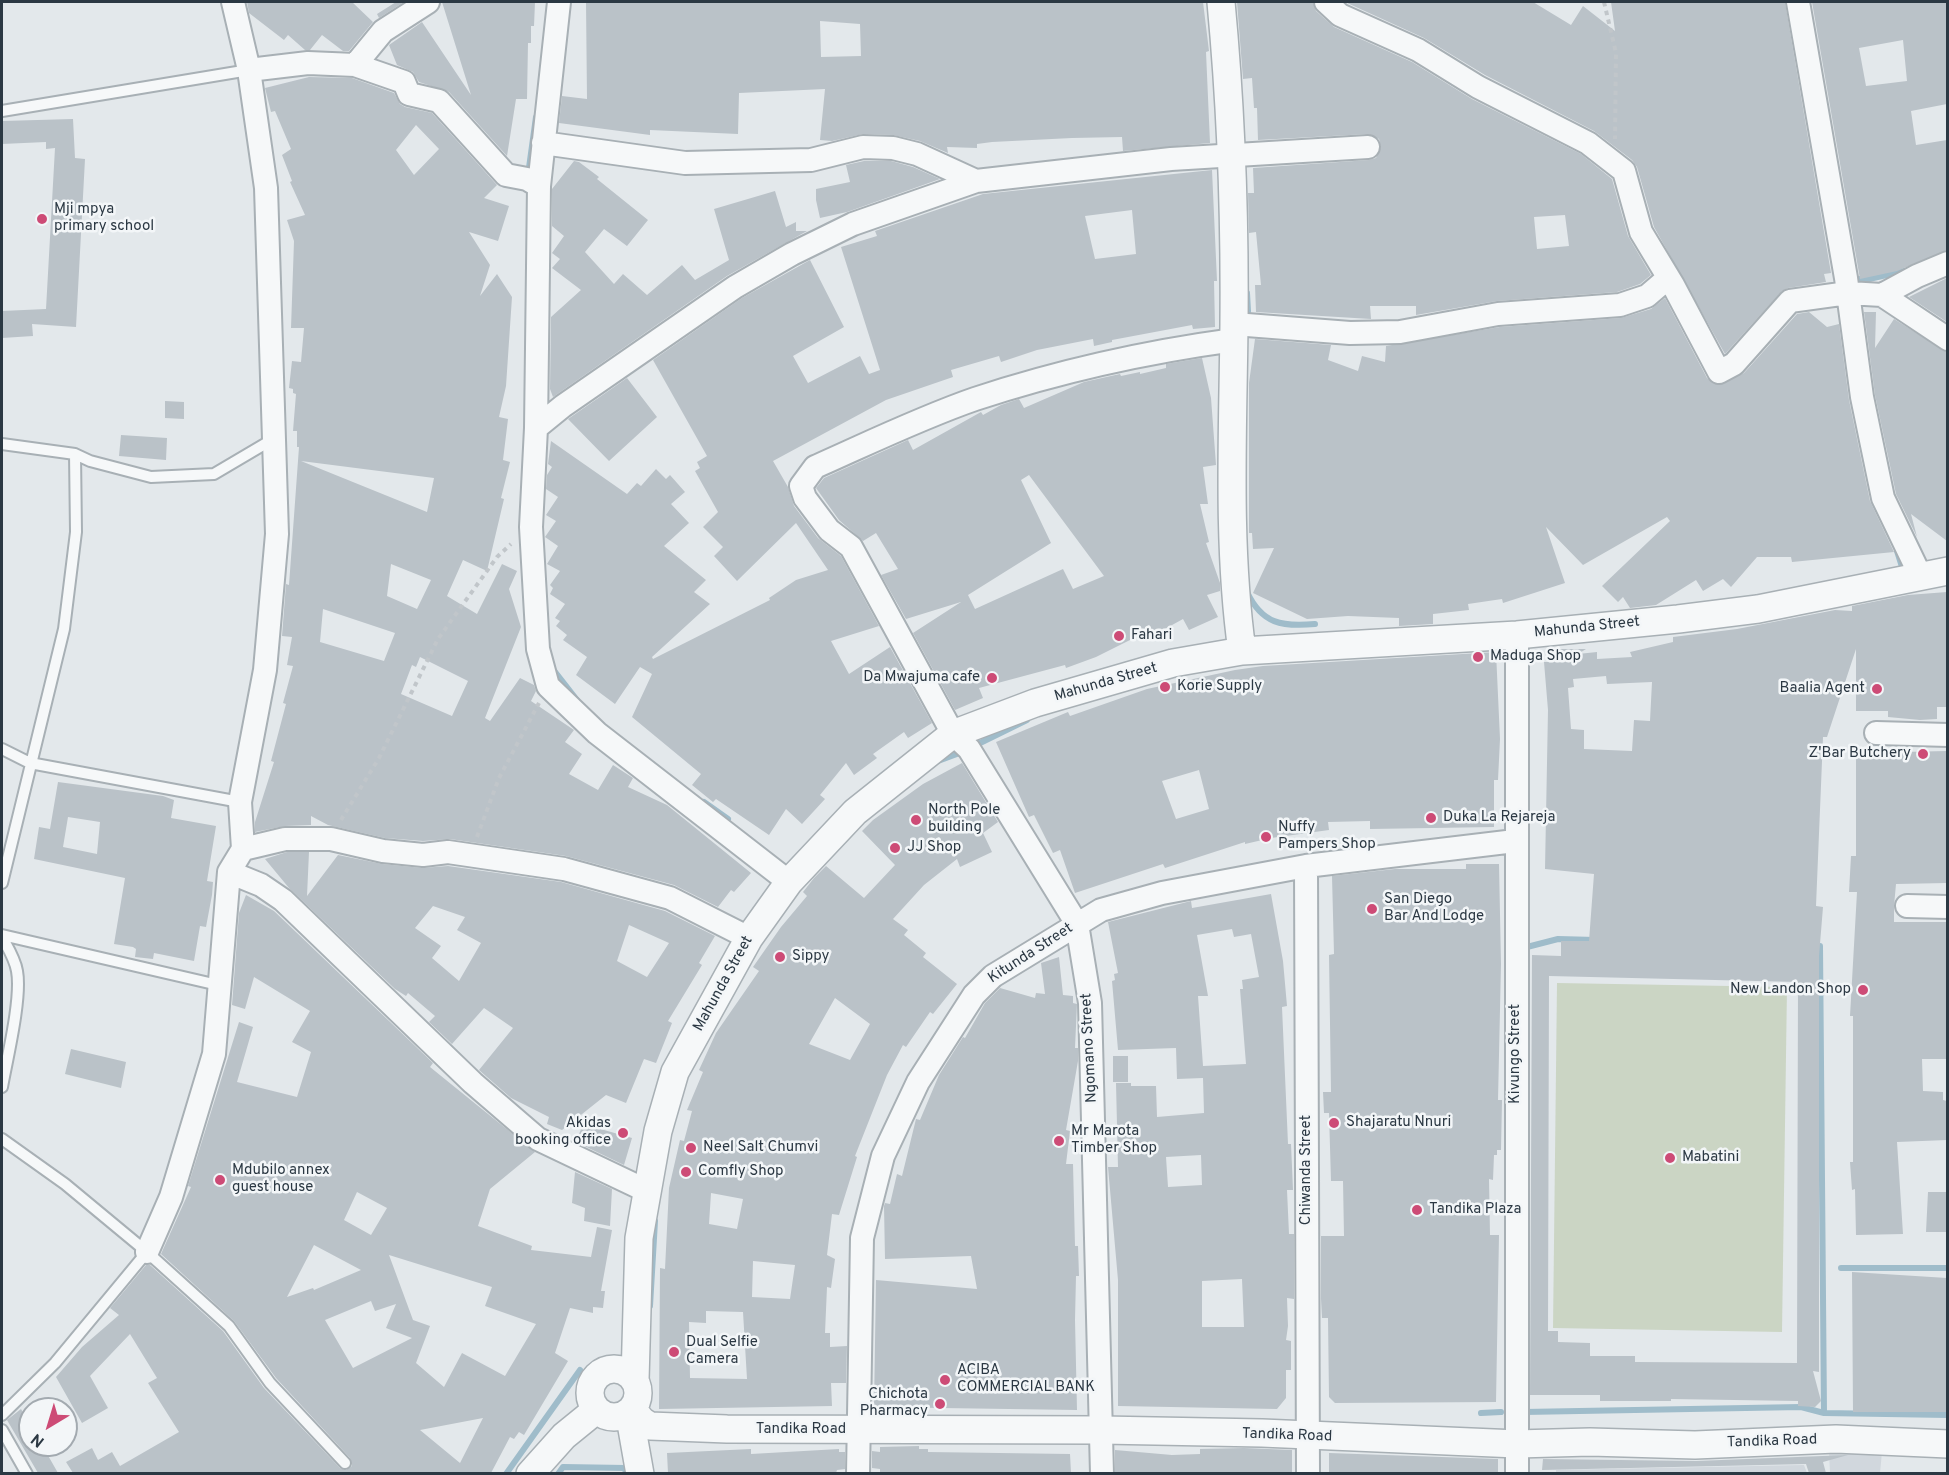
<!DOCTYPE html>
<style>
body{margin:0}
#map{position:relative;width:1949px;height:1475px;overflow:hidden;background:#e3e8eb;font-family:Overpass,sans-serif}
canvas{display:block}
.frame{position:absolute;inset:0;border:3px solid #2b3843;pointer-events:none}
.north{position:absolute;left:18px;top:1397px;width:60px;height:60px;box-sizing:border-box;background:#f3f6f8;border:2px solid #a3aab0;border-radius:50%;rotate:218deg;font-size:16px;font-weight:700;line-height:24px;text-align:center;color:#2b3843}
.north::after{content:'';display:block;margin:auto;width:21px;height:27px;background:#cd4b76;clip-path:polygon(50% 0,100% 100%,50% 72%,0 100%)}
</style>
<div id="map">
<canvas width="1949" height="1475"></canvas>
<div class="frame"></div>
<div class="north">N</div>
</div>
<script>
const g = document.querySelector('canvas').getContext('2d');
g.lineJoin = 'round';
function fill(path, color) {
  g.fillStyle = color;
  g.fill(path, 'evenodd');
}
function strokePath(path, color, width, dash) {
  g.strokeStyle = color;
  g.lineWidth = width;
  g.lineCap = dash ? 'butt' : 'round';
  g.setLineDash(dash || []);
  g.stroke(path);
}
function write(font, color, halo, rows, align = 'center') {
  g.font = font + ' Overpass,sans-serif';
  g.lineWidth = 5;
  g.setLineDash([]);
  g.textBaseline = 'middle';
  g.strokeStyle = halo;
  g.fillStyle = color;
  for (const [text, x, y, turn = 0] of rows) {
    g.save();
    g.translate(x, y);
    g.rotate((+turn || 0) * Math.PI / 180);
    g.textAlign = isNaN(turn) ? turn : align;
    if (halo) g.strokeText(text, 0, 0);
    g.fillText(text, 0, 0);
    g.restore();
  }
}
fill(new Path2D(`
 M1829,1451L1882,1452L1880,1473H1830Z
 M1804,1465L1807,1473L1556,1474V1470Z`), '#d1d7dd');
fill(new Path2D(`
 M1557,983L1787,987L1782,1332L1553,1328Z`), '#cbd5c4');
strokePath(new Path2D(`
 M528,175L536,117
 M1850,279H1869L1904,271
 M1247,293L1248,311
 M1897,551L1904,573
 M1247,592C1262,624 1282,627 1315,624
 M552,668L577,700
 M974,746L1027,720
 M938,761L965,751
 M704,802L728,819
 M1813,946H1820L1824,1413
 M1527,954V947L1558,939L1596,940
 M1841,1268H1948
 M650,1306L655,1221
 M645,1409L646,1380
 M1524,1412L1801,1407L1824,1413L1948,1415
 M1481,1413L1501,1412
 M506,1474L580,1370
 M558,1474L563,1467L625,1468L626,1474`), '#9fbcca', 6);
fill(new Path2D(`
 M247,2H352L373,22L349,51H343L322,35L310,50H305L288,35L284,40L249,13Z
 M396,2H404L379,18L377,14Z
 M442,2H535L534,26H531V43H528L527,99H516L507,156L449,92L419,82L413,72L397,65L389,45L422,22L471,95Z
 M586,2H1203L1209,51L1206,52L1210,143L1123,151L1122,137L1072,138L992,142L977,144V148L947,147L948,153L920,141L893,135L863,134L832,141L820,140L825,89L739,93L738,134L650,130V135L559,123L562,96L587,99ZM820,21L860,24L861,56L821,57Z
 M1237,2H1313L1316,11L1334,27L1412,62L1472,99L1581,154L1612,179L1628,236L1651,275L1640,284L1617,292L1497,301L1416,315V306H1370L1371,319L1256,312L1255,285H1261L1256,232L1249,233L1248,193H1254L1253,168L1369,160L1376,158L1381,147L1379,139L1368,134L1258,140L1257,108H1254L1252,78L1243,79ZM1565,215L1569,246L1537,249L1534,217Z
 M1345,2H1533L1571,25L1583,6L1615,31L1611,2H1785L1831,273L1824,274L1826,282L1788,288L1781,292L1725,354L1654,227L1637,167L1632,160L1594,131L1485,75L1424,38Z
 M1812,2H1947V104L1911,111L1916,145L1947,140V250L1897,271L1860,279ZM1903,40L1907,81L1866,86L1859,48Z
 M309,77L352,78L394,93L400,104L405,107L432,113L497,185L484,198L509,206L498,241L469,232L490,265L480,296L497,274L512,297L506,386L499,417L508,419L503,460L510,462L501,498L504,499L487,571L463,560L447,596L477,614L502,564L517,571L509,589L521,627L485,718L490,721L520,678L534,685L536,691L531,701L574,730L565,742L582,754L569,774L598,790L613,765L633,778L628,787L667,805L751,873L734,892L731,890L718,907L674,885L566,856L450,839L423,841L385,838L328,825L311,816V825L285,826L255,832V822L274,762L271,761L286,704L283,703L293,666L287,665L292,637L282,636L286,584L289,585L299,447H297V431H293L296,394L293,393V389L289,388L292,361L301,362L304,328H291L294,241L287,220L305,215L290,182L292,181L282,155L291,149L275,111L271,112L265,88ZM416,125L439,149L414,175L396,150ZM301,461L434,478L427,512ZM391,564L431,580L417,609L387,596ZM323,609L395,633L384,661L320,642ZM420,657L468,681L452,716L401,694L412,665L416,667Z
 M73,119L75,158L85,159L76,327L32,324L33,336L2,338V311L46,309L55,148L46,149V142L2,144V121Z
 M574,161L579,162L599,177L597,179L648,220L627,246L604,229L585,252L614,284L623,274L647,295L682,265L695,280L729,260L714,209L775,191L786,227L796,222V231H807L727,276L553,397L550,389L551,317L581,290L552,268L560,259L552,253L564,236L552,226V189Z
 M864,161H891L913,167L940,179L847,212L820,218L816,200V189L850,182L846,165Z
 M1212,170L1217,281H1214L1215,327L1193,329L1192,325L1112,340V342L1094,346L1093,339L1037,350L1001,362L999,356L951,370L953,377L886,400L773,461L788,487L794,506L818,538L841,556L879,626L831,641L849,674L890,647L932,723L908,738L904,732L873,754L877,758L854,775L846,763L820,795L825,799L802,824L786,809L769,835L716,799L713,802L692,785L701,774L632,717L652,674L640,667L615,704L576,675L587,657L563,640L567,635L556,626L560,621L555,618L565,604L550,594L553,588L550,585L560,571L547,564L558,546L545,537L556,521L546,515L558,497L546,489L547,475L552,467L548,464L551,441L627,494L637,483L641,486L656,469L666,479L670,475L685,492L671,504L689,523L664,546L706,580L694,592L710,604L652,657L653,659L770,600L769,598L796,580L828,570L796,523L737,581L714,556L723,547L703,527L718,512L695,471L700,468L697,462L707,456L653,360L742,298L810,260L844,327L793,356L808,383L860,356L869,374L880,370L841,247L877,236L875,231L983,194ZM1132,210L1136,254L1095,259L1085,216Z
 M1947,278V322L1909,297Z
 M1665,298L1707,378L1718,385L1744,373L1797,314L1809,312L1827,327L1839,324L1849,400L1870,501L1894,552L1792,562L1791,557H1757L1731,587L1723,579L1703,591L1696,580L1656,605L1630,608L1623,597L1618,602L1602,586L1670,521L1667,517L1583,565L1546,527L1565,583L1503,603L1502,599L1468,604L1469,610L1433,614V624L1399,626V618L1348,616L1307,619L1253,593L1274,548L1253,549L1252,533H1249V383L1255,339L1331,345L1328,360L1358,371L1362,356L1385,362L1386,346L1500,327L1621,318L1651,309Z
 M1864,312H1876L1875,348L1894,319L1947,352V541L1911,514L1917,537L1896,494L1875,395Z
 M1202,358L1211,398L1216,465L1203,467L1208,504H1200L1209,542L1206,543L1220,583V591L1207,595L1218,617L1189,630L1183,619L1143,641L1140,635L1096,657L1066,668L1065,665L979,688L983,698L955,710L913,633L961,602L906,619L881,575L898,569L876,533L863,541L839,520L816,488L824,478L908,440L913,450L981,412L983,415L1001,405L1019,399L1024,408L1084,382L1120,374L1121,376L1140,372V374L1166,368V364ZM1029,475L1104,576L1073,589L1063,569L975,609L968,595L1051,543L1021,480Z
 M627,378L657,417L609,461L568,419Z
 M165,401L184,402V419L165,418Z
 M121,435L167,438L166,460L119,456Z
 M1947,592V707H1937V719L1920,720L1888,717V711H1856V649L1827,737H1823L1816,906L1823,907L1819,956V1372L1813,1371L1821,1401L1815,1407L1798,1406V1401L1671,1399V1401H1600V1395H1530L1532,955L1561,956V941H1589L1594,874L1545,869L1548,710L1544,662H1548L1547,649H1586L1578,654L1597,652V659L1632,657L1630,652L1673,642V637L1737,629L1835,610L1852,611V606L1908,595ZM1606,676L1607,684L1652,682L1650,721L1634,720L1632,751L1584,749V730L1571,729L1568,688L1574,687L1573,679ZM1549,976L1798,982L1797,1363L1635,1362V1356H1590V1343L1558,1342V1331H1548Z
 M1496,652L1500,739L1498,780H1494V827L1370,829V821L1328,822L1329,830L1271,838L1245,844V842L1165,868L1163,864L1075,893L1060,850L1053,853L1034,815L1029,817L996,742L1068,712L1070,716L1147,689L1235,670L1263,666ZM1199,770L1209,809L1176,819L1162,781Z
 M1947,751V883L1896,884L1894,906V922H1947V1059H1922L1923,1091L1943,1092V1100L1947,1101V1140L1897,1142L1903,1234L1856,1235L1855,1189L1852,1190L1850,1162H1853V1016H1850L1857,892H1849L1851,856H1856V753Z
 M962,763L998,822L983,833L992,852L960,867L957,859L924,885L893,919L908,930L904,935L926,953L923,957L957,984L933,1014L930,1012L906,1047L903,1045L887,1075L855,1156L857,1157L839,1215L832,1214L827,1255L835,1259L831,1288L827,1287L825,1333H830V1347L847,1346L846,1383H831L832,1406L659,1409L660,1268L665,1269L669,1188L680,1140L684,1141L692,1111L687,1110L703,1072L699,1070L716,1033L759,971L753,967L781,927L807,896L803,892L814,878L826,866L864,898L895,865L862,831L873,820L923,784ZM835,998L870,1024L850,1060L809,1044ZM711,1193L743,1199L737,1229L709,1224ZM753,1261L795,1265L790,1299L752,1297ZM706,1311L743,1312L747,1379L690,1378L689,1322L706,1323Z
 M58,782L163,796L174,800L171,818L216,826L207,881L213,882L212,895L206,927L200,926L194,961L154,953L153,959L135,957L136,949L133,947L114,944L125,878L34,859L39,827L50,829ZM68,817L100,822L97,854L63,847Z
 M287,852H309L307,896L338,855L382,864L422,868L448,866L561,882L665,911L715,936L699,963L702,965L668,1021L672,1023L656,1063L644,1059L626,1103L606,1095L562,1130L547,1124L549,1117L511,1098L479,1070L513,1028L484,1008L452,1044L429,1022L435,1016L408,993L406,996L395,989L289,888L265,859ZM433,906L465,917L457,930L481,943L459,981L432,958L441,946L415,928ZM629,925L669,943L647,977L617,961Z
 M1466,864H1499L1501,964L1498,1100H1502L1501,1150H1497V1155H1494L1493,1180L1489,1179L1490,1235H1499L1496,1402L1335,1403L1329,1397L1328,1318H1322L1321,1299V1236H1344L1343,1181H1331L1329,1113H1324L1323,1092H1331L1329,955L1334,954L1332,876L1395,869H1466Z
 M1271,894L1283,961L1287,1006L1282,1007L1288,1144H1291L1293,1190H1287L1289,1234H1294V1299L1287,1298L1288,1326L1286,1340L1291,1341V1370H1286V1398L1277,1409L1118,1406V1280L1108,1167H1118L1116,1083H1131V1086H1156L1157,1117L1204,1113L1203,1078L1177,1079L1176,1048L1118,1050L1112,981L1115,980L1114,974L1118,973L1108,922L1191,901L1192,908ZM1232,929L1234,937L1251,934L1259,977L1242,980L1243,989H1240L1246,1064L1203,1066L1198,996H1208L1197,935ZM1201,1155L1202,1185L1168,1187L1166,1157ZM1242,1279L1244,1327H1202V1281Z
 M246,895L274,911L433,1063L430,1067L535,1152L490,1189L478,1226L532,1246L531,1250L591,1257L597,1227L612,1230L601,1291H605L603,1308L593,1307V1313L570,1308L555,1353L568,1361L524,1435L519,1432L514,1439L510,1437L491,1473H73L66,1462L92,1448L98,1460L112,1452L120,1466L179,1432L148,1383L157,1378L130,1334L90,1376L108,1408L82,1423L56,1377L82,1347L119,1315L110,1308L146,1265H150L223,1331L264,1388L340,1468L346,1470L352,1466L350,1458L276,1378L234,1321L161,1254L191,1187L188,1186L239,1022L253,1027L237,1082L297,1097L311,1052L292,1042L310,1011L254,977L245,1009L232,1005L239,913ZM357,1192L387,1208L371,1235L344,1220ZM314,1245L361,1270L314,1290L313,1288L287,1297ZM389,1255L492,1287L485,1306L536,1324L505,1376L462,1353L444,1387L416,1363L430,1326L413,1320ZM371,1301L375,1311L396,1304L386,1328L412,1338L353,1368L325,1320ZM483,1418L460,1463L420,1430Z
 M1059,957L1063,995L1073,996V1003L1077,1004L1075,1048H1078V1061L1066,1130L1070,1131L1066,1164H1073L1075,1246H1078L1079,1276H1076L1075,1320L1077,1410L874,1407L876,1280L977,1289L971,1256L885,1259L884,1206L885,1203L890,1204L897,1174L902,1176L916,1119L920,1120L939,1075L963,1037L965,1038L985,1003L1000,988L1035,998L1036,993L1045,994L1041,963Z
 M71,1049L126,1062L121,1088L65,1074Z
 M1113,1056H1128V1082H1113Z
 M583,1124L632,1138L624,1165L576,1142Z
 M575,1172L612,1189L610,1226L584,1221L585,1208L572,1203Z
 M1928,1192H1947V1232H1926Z
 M1852,1272L1947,1278V1412H1853Z
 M21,1409L30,1424V1445H42L58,1473H38L7,1420Z
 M919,1446V1449H928V1452L1070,1454L1071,1473H880V1469L872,1468V1451L880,1452V1447Z
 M1244,1448L1292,1450V1473H1115V1450L1172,1455L1200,1454V1449Z
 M751,1449V1454L839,1449V1452H845V1469L837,1470L836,1473H668L667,1453Z
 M1329,1453L1498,1459V1473H1329Z
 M1848,1455L1823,1462L1826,1473H1809L1806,1464L1542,1470L1543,1459L1696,1461Z`), '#bac2c8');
const service = new Path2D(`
 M2,111L249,70
 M2,444L75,454L90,461L151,477L214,474L275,438
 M2,749L30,763L240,802
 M2,883L64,629L76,532L75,454
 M2,935L218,985
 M2,937C8,948 15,959 17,971C22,998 7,1059 2,1087
 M2,1139L65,1184L147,1252L229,1326L270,1383L345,1463
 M2,1415L55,1363L147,1252
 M2,1430L27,1474`);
const minor = new Path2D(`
 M559,2L539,186L536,428L531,527L538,649L548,686L597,733L789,882
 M1326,2L1340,15L1418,50L1478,87L1588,143L1624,171L1641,232L1673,285L1719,372L1734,364L1790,301L1848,293L1882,295L1917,276L1948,263
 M1798,2L1846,278L1862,397L1883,498L1920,575
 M355,65L404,82L409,94L439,101L506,175L527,179L539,186
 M249,70L308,63L355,65L383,31L428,2
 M543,143L685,163L811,160L863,147L893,148L917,154L976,181
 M1882,295L1948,339
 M1234,324L1350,333L1400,332L1498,314L1620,305L1647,296L1668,278
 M536,428L563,406L735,287L792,254L853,224L976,181L1171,159L1368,147
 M1517,635V1474
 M1876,733L1948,735
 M243,849L285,839H331L383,851L423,855L448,852L564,869L670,898L749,938
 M1306,866L1308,1474
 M229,872L261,885L283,900L473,1083L538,1139L645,1190
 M1907,906L1948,907
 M147,1252L171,1197L214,1054L229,872L243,849L240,802L265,670L277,534L266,188L249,70L233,2
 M858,1474L862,1238L883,1156L918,1082L974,995L993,976L1101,910L1162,893L1306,866L1515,841
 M1102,1474L1090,1003L1077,924L969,749L953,734L851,547L829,530L805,498L801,486L815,467C867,444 920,418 975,399C1060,371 1145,352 1234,340`);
const tertiary = new Path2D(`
 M1221,2C1231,108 1235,217 1234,324C1233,432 1227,543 1242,651
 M590 1393a24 24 0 1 1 48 0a24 24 0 1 1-48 0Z
 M635,1380L639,1238L658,1131L675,1072L749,938L789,882L855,812L953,734L1035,703L1173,663L1242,651L1517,635L1678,619L1758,609L1948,571
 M632,1409L642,1421L650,1426L727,1429L1102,1430L1262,1433L1517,1444L1590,1442L1695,1445L1836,1439L1948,1444
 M629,1412L640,1474
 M530,1474L564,1436L596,1410`);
strokePath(service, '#a8b0b5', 14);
strokePath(minor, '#a8b0b5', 26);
strokePath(tertiary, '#a8b0b5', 30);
strokePath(new Path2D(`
 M1604,2L1616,53L1615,139
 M341,820L379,758L438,639L497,557L511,544
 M477,837L499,778L539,703`), '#c1c6ca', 4, [4.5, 4.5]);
strokePath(service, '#f6f8f9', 10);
strokePath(minor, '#f6f8f9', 22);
strokePath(tertiary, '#f6f8f9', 27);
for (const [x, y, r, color] of [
 [42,219,6,"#cd4b76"],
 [1119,636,6,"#cd4b76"],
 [1478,657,6,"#cd4b76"],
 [992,678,6,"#cd4b76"],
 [1165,687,6,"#cd4b76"],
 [1877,689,6,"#cd4b76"],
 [1923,754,6,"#cd4b76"],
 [1431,818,6,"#cd4b76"],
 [916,820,6,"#cd4b76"],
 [1266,837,6,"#cd4b76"],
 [895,848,6,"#cd4b76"],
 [1372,909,6,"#cd4b76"],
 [780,957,6,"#cd4b76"],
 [1863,990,6,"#cd4b76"],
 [1334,1123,6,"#cd4b76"],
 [623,1133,6,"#cd4b76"],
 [1059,1141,6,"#cd4b76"],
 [691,1148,6,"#cd4b76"],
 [1670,1158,6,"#cd4b76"],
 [686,1172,6,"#cd4b76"],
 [220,1180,6,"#cd4b76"],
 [1417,1210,6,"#cd4b76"],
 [674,1352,6,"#cd4b76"],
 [945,1380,6,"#cd4b76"],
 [940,1404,6,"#cd4b76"]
]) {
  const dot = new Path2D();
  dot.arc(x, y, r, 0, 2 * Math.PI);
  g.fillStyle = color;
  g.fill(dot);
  strokePath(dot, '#f3f6f8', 2);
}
write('15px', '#2b3843', '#f3f6f8', [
 ["Mji mpya",54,210],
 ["primary school",54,227],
 ["Fahari",1131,636],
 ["Maduga Shop",1490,657],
 ["Da Mwajuma cafe",980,678,"right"],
 ["Korie Supply",1177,687],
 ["Baalia Agent",1865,689,"right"],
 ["Z'Bar Butchery",1911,754,"right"],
 ["North Pole",928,811],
 ["building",928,828],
 ["Duka La Rejareja",1443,818],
 ["Nuffy",1278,828],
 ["Pampers Shop",1278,845],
 ["JJ Shop",907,848],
 ["San Diego",1384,900],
 ["Bar And Lodge",1384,917],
 ["Sippy",792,957],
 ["New Landon Shop",1851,990,"right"],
 ["Shajaratu Nnuri",1346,1123],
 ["Akidas",611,1124,"right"],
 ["booking office",611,1141,"right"],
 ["Mr Marota",1071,1132],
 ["Timber Shop",1071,1149],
 ["Neel Salt Chumvi",703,1148],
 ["Mabatini",1682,1158],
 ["Mdubilo annex",232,1171],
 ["guest house",232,1188],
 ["Comfly Shop",698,1172],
 ["Tandika Plaza",1429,1210],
 ["Dual Selfie",686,1343],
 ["Camera",686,1360],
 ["ACIBA",957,1371],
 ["COMMERCIAL BANK",957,1388],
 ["Chichota",928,1395,"right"],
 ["Pharmacy",928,1412,"right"]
], 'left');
write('15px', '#2b3843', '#f3f6f8', [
 ["Mahunda Street",1587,628,-6],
 ["Mahunda Street",1106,683,-16],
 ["Kitunda Street",1031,954,-33],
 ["Mahunda Street",724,984,-61],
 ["Ngomano Street",1090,1048,-93],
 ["Kivungo Street",1516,1054,-90],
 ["Chiwanda Street",1307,1170,-90],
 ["Tandika Road",801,1430],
 ["Tandika Road",1287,1436,2],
 ["Tandika Road",1772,1442,-2]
]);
</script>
